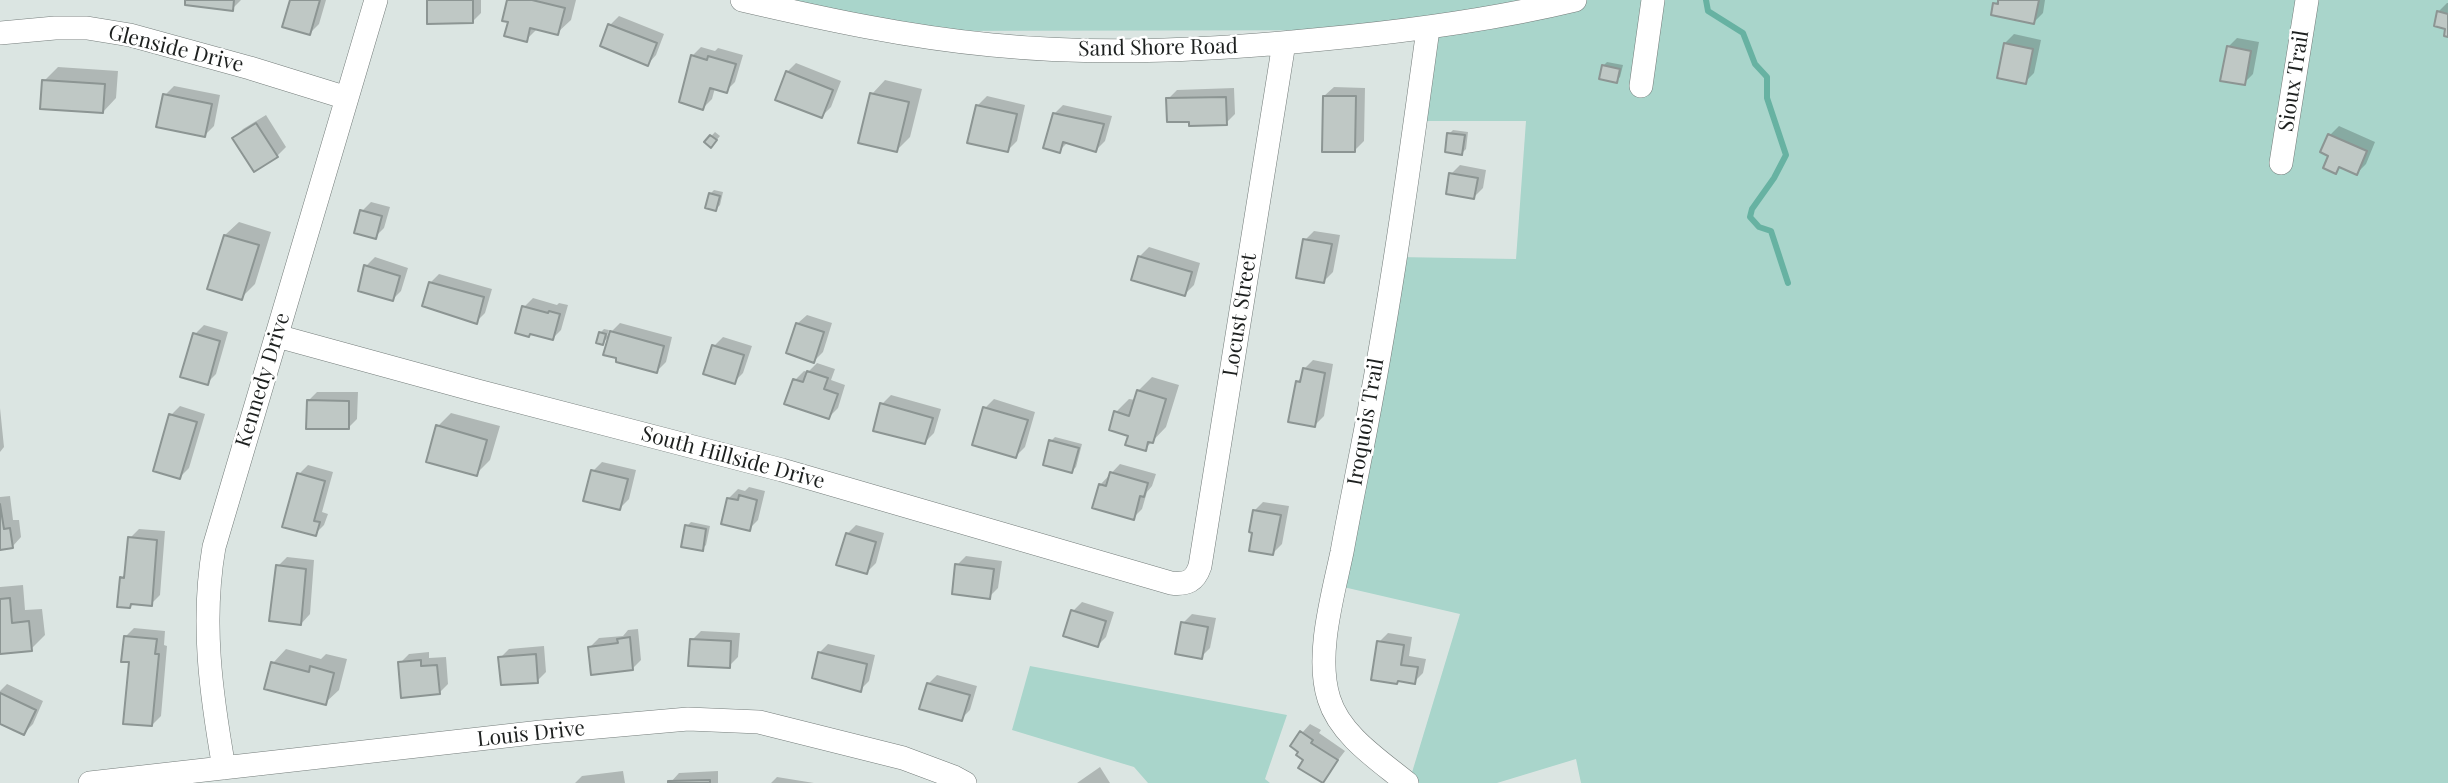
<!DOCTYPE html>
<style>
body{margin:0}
canvas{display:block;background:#dbe5e2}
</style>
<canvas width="2448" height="783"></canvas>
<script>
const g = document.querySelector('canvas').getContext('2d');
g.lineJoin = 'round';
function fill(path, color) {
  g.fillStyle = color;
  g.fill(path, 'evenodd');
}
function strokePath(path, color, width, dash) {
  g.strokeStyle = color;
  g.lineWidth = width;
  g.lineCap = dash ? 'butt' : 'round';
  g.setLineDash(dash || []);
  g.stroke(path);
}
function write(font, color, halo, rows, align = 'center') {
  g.font = font + ' "Playfair Display",serif';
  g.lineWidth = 5;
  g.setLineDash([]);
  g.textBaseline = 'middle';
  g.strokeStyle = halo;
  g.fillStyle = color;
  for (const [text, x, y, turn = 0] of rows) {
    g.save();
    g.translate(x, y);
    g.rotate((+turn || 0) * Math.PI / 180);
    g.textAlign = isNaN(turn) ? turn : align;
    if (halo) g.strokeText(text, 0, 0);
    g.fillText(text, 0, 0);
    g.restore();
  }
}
fill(new Path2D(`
 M778,0H2448V783H1581L1576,759L1497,783H1414L1410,779L1460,614L1339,586L1397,257L1516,259L1526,121H1417L1422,30L909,31Z
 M1030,666L1287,715L1265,779L1270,783H1148L1134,767L1012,730Z`), '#a9d5cb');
fill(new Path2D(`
 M187,0H241L232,9Z
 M292,0H326L319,24L310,33Z
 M429,0H481V13L472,22Z
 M509,0H576L571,20L557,33L538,28L526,40L510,21Z
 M1999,0H2045L2043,13L2034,22L1995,4Z
 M2447,3H2448V35L2447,27L2438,12Z
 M619,16L664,34L656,55L648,64L610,25Z
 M2014,34L2041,40L2034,73L2025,82L2005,43Z
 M2237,38L2259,42L2253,74L2244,83L2228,47Z
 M701,47L715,51L718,48L743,55L735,82L726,91L715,88L712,99L703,108L692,56Z
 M1607,62L1623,65L1620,77L1616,81L1603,66Z
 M796,63L841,81L831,107L822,116L787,72Z
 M58,67L118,71L116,98L103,112L44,81Z
 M885,80L922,89L910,137L897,150L872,94Z
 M174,86L220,95L214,126L205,135L165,95Z
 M1334,87L1365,88L1364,141L1355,150L1324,96Z
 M1234,88L1235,114L1226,123L1190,120L1168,99L1177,90Z
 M987,96L1025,105L1017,141L1008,150L978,105Z
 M1063,105L1112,116L1105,141L1096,150L1068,142L1059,151L1054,114Z
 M266,115L286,147L277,156L234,138L243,129Z
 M2339,126L2375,142L2366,164L2357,173L2341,166L2335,172L2331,155L2330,135Z
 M1453,130L1468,132L1466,149L1462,153L1449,134Z
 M715,132L720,136L715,142H706Z
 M1460,165L1486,170L1483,188L1474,197L1451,174Z
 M714,190L723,192L720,205L716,209L710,194Z
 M371,202L390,207L384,228L375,237L362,211Z
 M239,222L271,232L255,284L241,298L225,235Z
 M1314,231L1340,235L1333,272L1324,281L1305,240Z
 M1149,247L1200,263L1194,285L1185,294L1133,279L1140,256Z
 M375,257L408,268L401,291L392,300L366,266Z
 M439,274L492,289L485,313L476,322L430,283Z
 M533,298L557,305L559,303L568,305L561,330L552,339L524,307Z
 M807,315L832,323L823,352L814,361L788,352L798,323Z
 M620,323L672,337L666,362L657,371L610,335L603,343L600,333L604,329L609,330L607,336Z
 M204,325L228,332L216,374L207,383L195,334Z
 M723,337L752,346L743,373L734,382L714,346Z
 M1313,360L1333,364L1324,416L1315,425L1297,382L1303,376L1304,369Z
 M817,363L835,369L831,380L845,385L838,408L829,417L795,380L804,371L808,372Z
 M1152,377L1179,385L1166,427L1145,449L1130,434L1116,412L1129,399L1136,400L1138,391Z
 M317,392H358L357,419L348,428L308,401Z
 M891,395L941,409L934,433L925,442L882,404Z
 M994,399L1035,412L1025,447L1016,456L985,408Z
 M180,406L205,414L189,468L180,477L171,415Z
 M0,408L4,447L0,452Z
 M451,413L500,426L490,460L476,474L438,426Z
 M1055,437L1082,444L1076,467L1072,471L1051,441Z
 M602,462L636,470L629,499L620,508L593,471Z
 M1120,464L1156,474L1152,486L1147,492L1142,509L1133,518L1100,485Z
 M308,465L333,472L322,512L328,514L324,525L315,534L299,474Z
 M749,487L765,491L758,520L749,529L729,498L738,489L745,491Z
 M10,496L13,520H19L21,537L12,547L0,548V497Z
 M1263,502L1289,506L1282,544L1273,553L1255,531L1254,511Z
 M691,522L710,526L706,545L702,549L687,526Z
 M856,525L884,533L876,563L867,572L847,534Z
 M139,529L165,531L160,595L151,604L133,603L129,606L121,578L127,573L130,538Z
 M966,556L1002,561L998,588L989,597L957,565Z
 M287,557L314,560L310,614L301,624L278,566Z
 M23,585L25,610L42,609L45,635L31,649L0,652V587Z
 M1082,602L1114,612L1106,637L1097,646L1073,611Z
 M1192,614L1216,618L1210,648L1201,657L1183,623Z
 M134,628L165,631L164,645L167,646L161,716L152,725L125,637Z
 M638,629L641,660L632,669L590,647L599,638L623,636L628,630Z
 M701,631L740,633L738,657L729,666L692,640Z
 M1388,633L1412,637L1409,656L1426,659L1423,673L1414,682L1379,642Z
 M828,644L875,655L869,681L860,690L819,653Z
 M544,646L546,672L537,681L500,658L509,649Z
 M286,649L321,659L326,654L347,659L339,690L325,703L273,663Z
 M429,652V658L446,657L448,684L439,693L400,663L409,654Z
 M937,675L977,686L970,710L961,719L928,684Z
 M7,684L43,701L33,724L24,733L0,722V691Z
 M1310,724L1321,730L1319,733L1345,751L1322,781L1306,760L1302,733Z
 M1100,767L1110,783H1077Z
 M623,771L625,783H575L582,776Z
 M718,771V783H670L679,773Z
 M777,777L814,783H771Z`), '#0003');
strokePath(new Path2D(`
 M1706,0L1708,11L1743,33L1755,64L1767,77V98L1786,155L1774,178L1752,209L1750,217L1759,227L1771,231L1788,283`), '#67b2a2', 6);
const building = new Path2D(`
 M185,0H234L233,11L185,5Z
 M290,0H320L310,35L282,27Z
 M427,0H473V23L427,24Z
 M507,0H532L565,8L558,35L530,28L527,42L504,36L508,22L502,21Z
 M1998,0H2039L2034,24L1991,15L1993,3L1998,4Z
 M2437,11L2448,14V37L2444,36L2445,29L2434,26Z
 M608,24L657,43L648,66L600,46Z
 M2004,43L2033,49L2026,84L1997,78Z
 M2227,46L2251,51L2245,85L2220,81Z
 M691,55L707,60L708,56L736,64L727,93L710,88L703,110L679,102Z
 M1602,65L1620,69L1617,83L1599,79Z
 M786,71L833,90L822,118L775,100Z
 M42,80L105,84L103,113L40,109Z
 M870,93L909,102L897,152L858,143Z
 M163,94L212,104L205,137L156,127Z
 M1323,96H1356L1355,152H1322Z
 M1226,97L1227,125L1189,126V122H1167L1166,98Z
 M976,105L1017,114L1008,152L967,143Z
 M1053,113L1104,124L1096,152L1063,142L1060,153L1043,148Z
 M256,123L278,157L254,172L232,138Z
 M1447,133L1465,135L1462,155L1445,152Z
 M2328,134L2367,151L2357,175L2339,167L2336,174L2323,168L2328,156L2320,152Z
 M710,135L717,140L711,148L704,142Z
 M1449,173L1478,178L1474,199L1446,194Z
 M709,193L720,196L716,211L705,208Z
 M360,210L382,216L376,239L354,233Z
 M224,235L259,245L242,300L207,289Z
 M1303,239L1332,244L1324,283L1296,278Z
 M1138,256L1192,272L1185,296L1131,280Z
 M364,265L400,276L393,301L358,291Z
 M429,282L484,297L477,324L422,306Z
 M522,306L548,313L549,311L560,314L553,340L530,334L529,337L515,333Z
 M796,323L824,332L814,363L786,353Z
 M610,331L664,346L657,373L616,362V358L603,355Z
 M599,332L606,334L603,345L596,343Z
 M193,333L220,341L208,385L180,377Z
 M712,345L744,355L735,384L703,374Z
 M1303,368L1325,373L1315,427L1288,422L1296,381L1300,382Z
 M807,371L828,378L824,389L838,394L829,419L784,404L793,379L803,382Z
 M1137,390L1166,399L1153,443L1148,442L1146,451L1125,445L1128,436L1109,430L1114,411L1129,416Z
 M307,400L349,401V429H306Z
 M880,403L933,418L925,444L873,431Z
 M983,407L1028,420L1016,458L972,445Z
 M169,414L197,422L180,479L153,471Z
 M436,425L487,440L477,476L426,462Z
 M1049,440L1079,448L1072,473L1043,465Z
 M591,470L628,479L620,510L583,501Z
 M1110,472L1148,483L1144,497L1140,496L1134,520L1092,508L1099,484L1106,486Z
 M297,473L325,481L314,521L320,522L316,536L282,527Z
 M739,495L757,500L750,531L721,524L727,498L738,500Z
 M0,504L4,529L10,528L13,548L0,550Z
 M1253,510L1281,515L1273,555L1249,551L1252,533L1249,532Z
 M685,525L706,529L703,551L681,547Z
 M846,533L876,542L867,574L836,565Z
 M128,537L157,540L152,606L131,604L130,608L117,607L120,577L124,578Z
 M955,564L994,569L990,599L952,594Z
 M276,565L306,569L301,625L269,621Z
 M10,598L12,623L29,621L32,651L0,654V599Z
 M1071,610L1106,621L1098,647L1063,636Z
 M1181,622L1208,627L1202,659L1175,654Z
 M124,636L157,639L155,654H159L152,726L123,724L129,662H121Z
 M630,637L633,670L591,675L588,647L618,643L617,639Z
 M690,639L731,641L730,668L688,666Z
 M1377,641L1404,645L1401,665L1418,667L1415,684L1398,681L1397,684L1371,680Z
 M818,652L867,664L861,692L812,678Z
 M536,654L538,683L501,685L498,657Z
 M421,660V666L437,665L440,694L401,698L398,662Z
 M271,662L309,672L310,666L334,673L326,705L264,689Z
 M927,683L970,695L962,721L919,709Z
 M0,693L36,710L24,735L0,724Z
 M1300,731L1313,740L1311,743L1338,760L1323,783L1298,768L1303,760L1296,755L1298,752L1290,746Z
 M710,780V783H668V781Z`);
fill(building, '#bfc8c5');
strokePath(building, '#8c9593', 2);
const minor = new Path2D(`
 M742,0C824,19 907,37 992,45C1103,56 1214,50 1324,39C1409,31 1492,20 1575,0
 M0,33L55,28H87L130,35L250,68L347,98
 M1641,86L1653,0
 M2281,163L2307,0
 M277,336L478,391L782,470L1171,583C1187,585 1195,581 1200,566L1284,43
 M224,768C211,694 201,622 214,547L376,0
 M90,783L541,732L688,719L759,722L903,758L954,777L965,783
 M1407,783C1379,760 1340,735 1329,699C1315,656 1333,595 1342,552C1351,502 1362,451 1371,401C1394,278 1411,153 1428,29`);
strokePath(minor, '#757d7b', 24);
strokePath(minor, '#fff', 23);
write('21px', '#1d201f', '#fff', [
 ["Sand Shore Road",1158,48,-1],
 ["Glenside Drive",176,49,14],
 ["Sioux Trail",2294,81,-81],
 ["Locust Street",1240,315,-81],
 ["Kennedy Drive",263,380,-73],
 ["Iroquois Trail",1366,422,-80],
 ["South Hillside Drive",733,458,15],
 ["Louis Drive",531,734,-6]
]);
</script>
